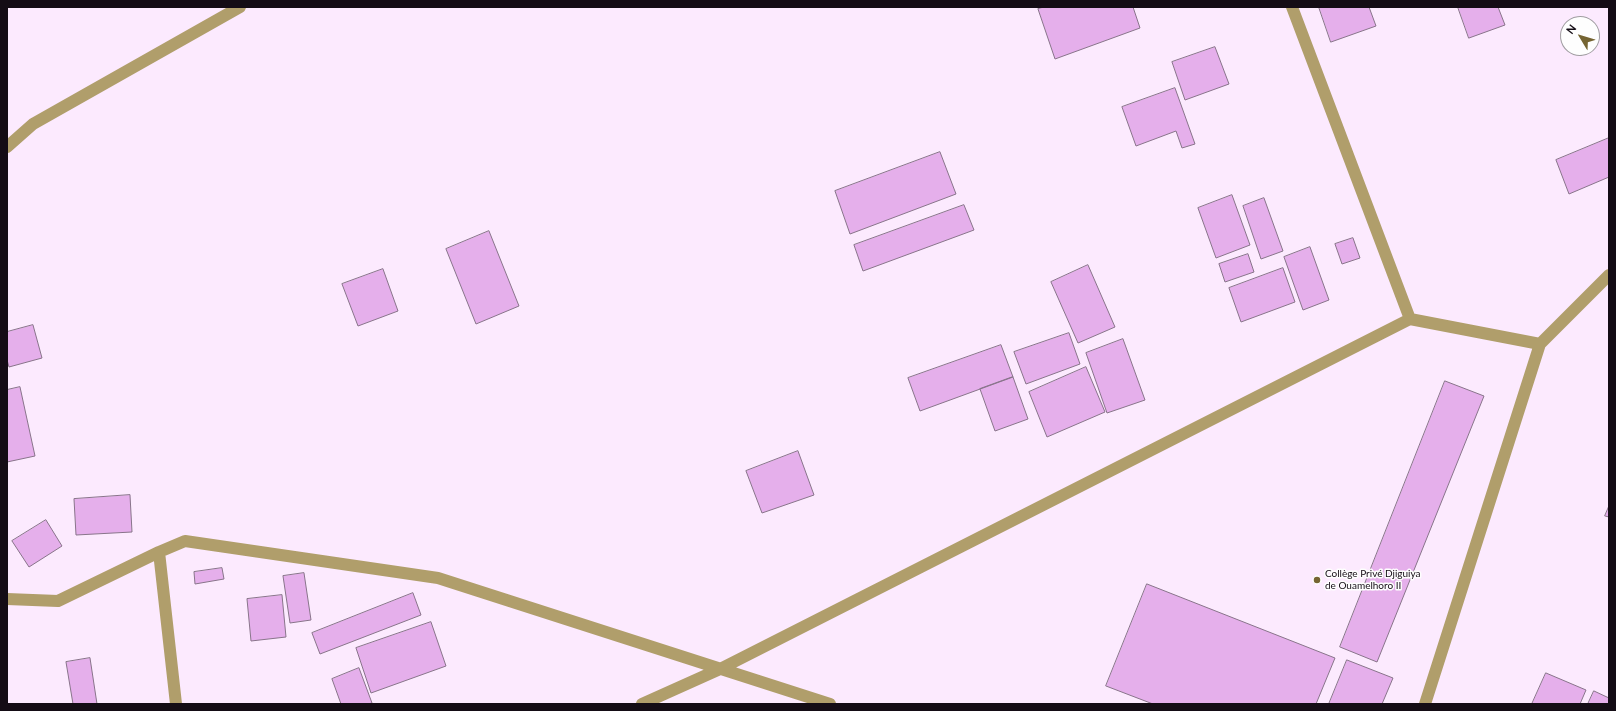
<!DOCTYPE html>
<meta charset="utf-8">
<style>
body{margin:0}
#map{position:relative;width:1616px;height:711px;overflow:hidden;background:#fceafe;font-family:Lato,sans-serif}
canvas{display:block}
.frame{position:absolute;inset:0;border:8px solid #140c15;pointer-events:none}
.north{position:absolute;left:1560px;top:16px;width:40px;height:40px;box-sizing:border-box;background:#fefefe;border:1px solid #a09da1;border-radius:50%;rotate:308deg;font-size:11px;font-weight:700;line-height:16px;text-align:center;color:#140c15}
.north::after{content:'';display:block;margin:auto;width:14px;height:18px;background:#756432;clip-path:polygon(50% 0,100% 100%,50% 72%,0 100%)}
</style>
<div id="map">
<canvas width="1616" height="711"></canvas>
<div class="frame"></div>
<div class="north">N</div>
</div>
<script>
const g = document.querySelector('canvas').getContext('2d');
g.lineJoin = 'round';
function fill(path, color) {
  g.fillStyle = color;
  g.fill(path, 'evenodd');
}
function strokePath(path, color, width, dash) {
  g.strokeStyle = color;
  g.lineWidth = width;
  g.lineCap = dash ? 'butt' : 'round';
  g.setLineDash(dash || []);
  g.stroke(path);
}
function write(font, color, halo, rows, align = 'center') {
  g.font = font + ' Lato,sans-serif';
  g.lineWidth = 3;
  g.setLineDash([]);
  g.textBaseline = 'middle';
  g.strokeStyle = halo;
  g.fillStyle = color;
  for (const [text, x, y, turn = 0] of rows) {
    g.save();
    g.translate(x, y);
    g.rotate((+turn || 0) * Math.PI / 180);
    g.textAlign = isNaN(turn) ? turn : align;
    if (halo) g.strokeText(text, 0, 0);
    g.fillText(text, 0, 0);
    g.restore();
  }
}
const building = new Path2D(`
 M1044,7H1133L1140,28L1055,59L1038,9Z
 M1319,7H1369L1376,26L1331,42Z
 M1458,7H1498L1505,25L1469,38Z
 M1215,47L1229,84L1185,100L1172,62Z
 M1175,88L1195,144L1182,148L1176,131L1136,146L1122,107Z
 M1609,138V177L1569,194L1556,160Z
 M940,152L956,194L850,234L835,191Z
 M1232,195L1250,245L1216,258L1198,208Z
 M1264,198L1283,251L1261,259L1243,206Z
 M964,205L974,230L863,271L854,245Z
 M489,231L519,306L476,324L446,249Z
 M1353,238L1360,258L1342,264L1335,244Z
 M1310,247L1329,300L1303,310L1284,257Z
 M1248,254L1254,272L1225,282L1219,264Z
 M1088,265L1115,327L1078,343L1051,282Z
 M1283,268L1295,302L1241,322L1229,288Z
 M383,269L398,311L358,326L342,284Z
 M33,325L42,358L9,367L7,360V332Z
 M1069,333L1080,364L1026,384L1014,352Z
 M1123,339L1145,400L1107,413L1086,353Z
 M1001,345L1013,377L920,411L908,378Z
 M1086,367L1105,412L1047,437L1029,392Z
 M1013,377L1028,419L995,431L980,389Z
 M1445,381L1484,396L1377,662L1340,647Z
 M20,387L35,456L7,462V390Z
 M798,451L814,495L762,513L746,471Z
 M130,495L132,532L76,535L74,499Z
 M1609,506V517L1605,516Z
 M46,520L62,546L29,567L12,541Z
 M222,568L224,579L195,584L194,572Z
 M304,573L311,620L290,623L283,576Z
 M1147,584L1335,658L1316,704H1153L1106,686Z
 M413,593L421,615L320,654L312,633Z
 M282,595L286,637L251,641L247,599Z
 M431,622L446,666L371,693L356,648Z
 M90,658L97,704H73L66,662Z
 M1347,660L1393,678L1382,704H1329Z
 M359,668L372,703L368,704H341L332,679Z
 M1546,673L1586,690L1580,704H1532Z
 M1594,691L1609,698V704H1588Z`);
fill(building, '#e5afeb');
strokePath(building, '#88748a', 1);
strokePath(new Path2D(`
 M1292,7L1410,319
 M7,147L33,124L240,7
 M159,552L176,704
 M7,599L58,601L159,552L185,541L438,578L830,704
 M642,704L720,669L1410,319L1540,344L1609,275
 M1425,704L1540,344`), '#b09e6b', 12);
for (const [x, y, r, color] of [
 [1317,580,4,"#756432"]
]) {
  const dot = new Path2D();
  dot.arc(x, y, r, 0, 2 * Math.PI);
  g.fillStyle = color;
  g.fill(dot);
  strokePath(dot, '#fefefe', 1.5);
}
write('10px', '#140c15', '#fefefe', [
 ["Collège Privé Djiguiya",1325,574],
 ["de Ouamelhoro II",1325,586]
], 'left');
</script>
